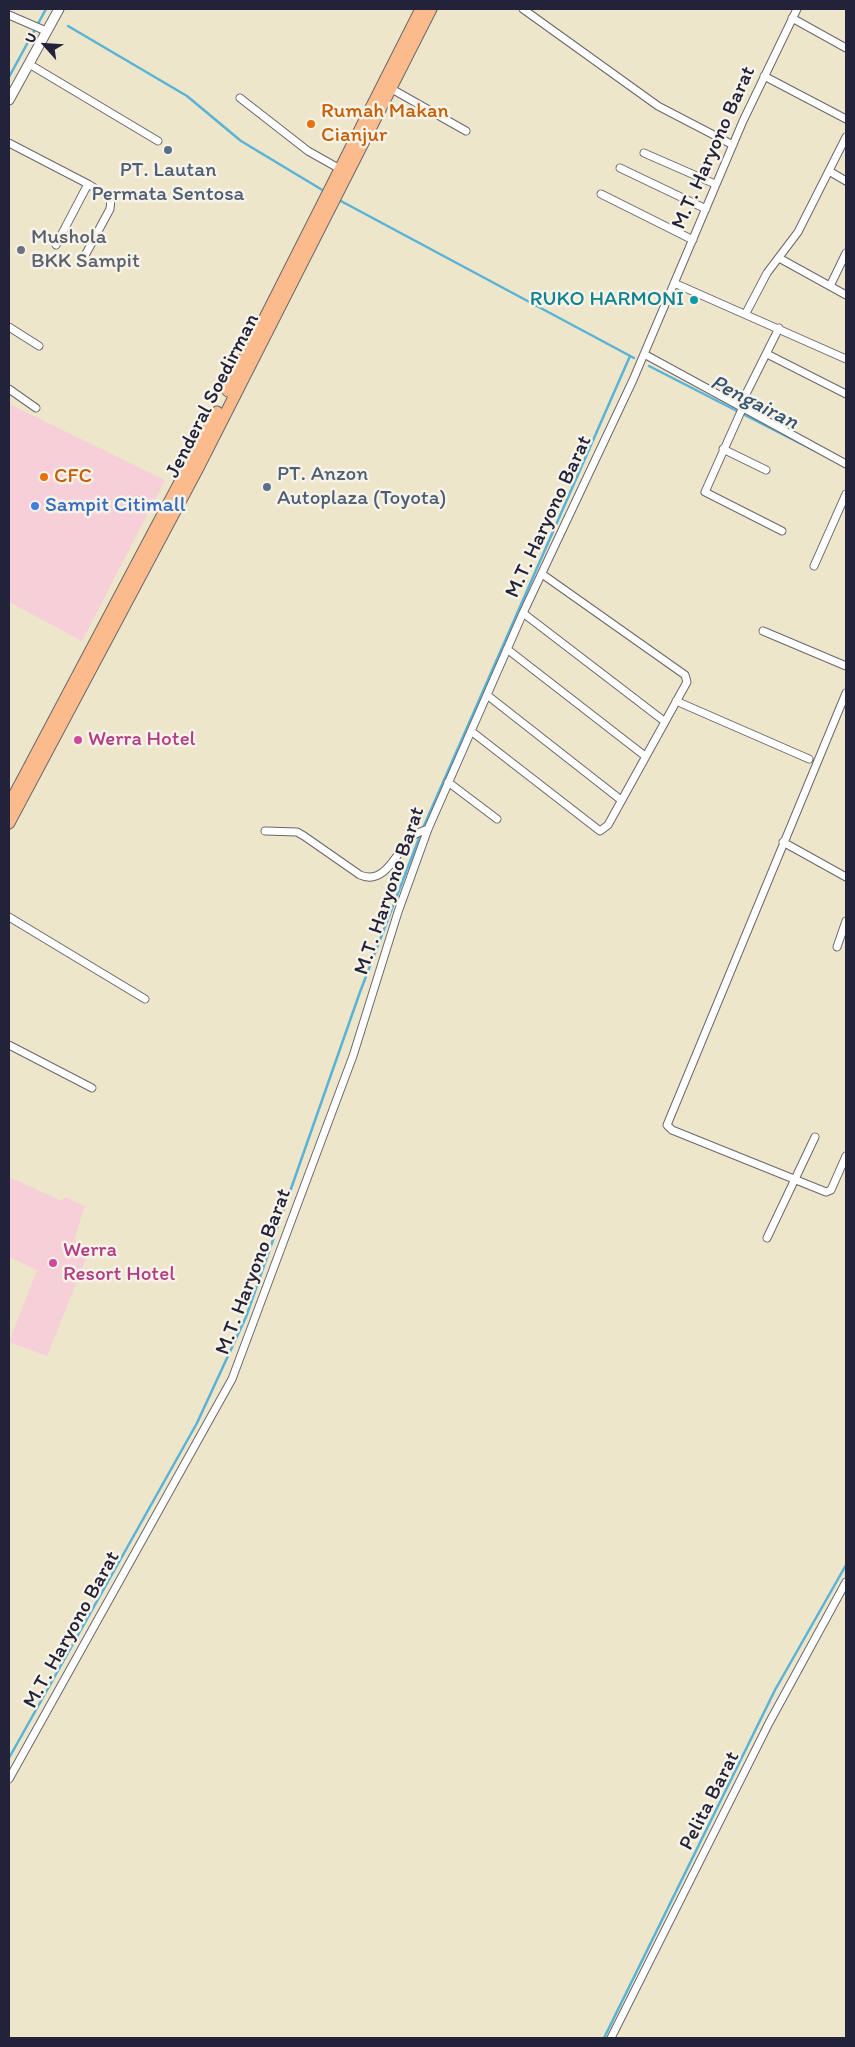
<!DOCTYPE html>
<style>
body{margin:0}
#map{position:relative;width:855px;height:2047px;overflow:hidden;background:#eee6cb;font-family:Itim,sans-serif}
canvas{display:block}
.frame{position:absolute;inset:0;border:10px solid #22223b;pointer-events:none}
.north{position:absolute;left:20px;top:20px;width:50px;height:50px;-webkit-text-stroke:4px #f7f3e8;paint-order:stroke;rotate:296deg;font-size:14px;font-weight:700;line-height:20px;text-align:center;color:#22223b}
.north::after{content:'';display:block;margin:auto;width:18px;height:22px;background:#22223b;clip-path:polygon(50% 0,100% 100%,50% 72%,0 100%)}
</style>
<div id="map">
<canvas width="855" height="2047"></canvas>
<div class="frame"></div>
<div class="north">U</div>
</div>
<script>
const g = document.querySelector('canvas').getContext('2d');
g.lineJoin = 'round';
function fill(path, color) {
  g.fillStyle = color;
  g.fill(path, 'evenodd');
}
function strokePath(path, color, width, dash) {
  g.strokeStyle = color;
  g.lineWidth = width;
  g.lineCap = dash ? 'butt' : 'round';
  g.setLineDash(dash || []);
  g.stroke(path);
}
function write(font, color, halo, rows, align = 'center') {
  g.font = font + ' Itim,sans-serif';
  g.lineWidth = 5;
  g.setLineDash([]);
  g.textBaseline = 'middle';
  g.strokeStyle = halo;
  g.fillStyle = color;
  for (const [text, x, y, turn = 0] of rows) {
    g.save();
    g.translate(x, y);
    g.rotate((+turn || 0) * Math.PI / 180);
    g.textAlign = isNaN(turn) ? turn : align;
    if (halo) g.strokeText(text, 0, 0);
    g.fillText(text, 0, 0);
    g.restore();
  }
}
fill(new Path2D(`
 M11,405L165,480L82,641L9,602V409Z
 M9,1177L62,1201L65,1197L85,1206L74,1240L91,1246L47,1356L9,1342L37,1270L9,1257Z`), '#f6cfd8');
strokePath(new Path2D(`
 M68,26L187,96L241,141L324,191
 M9,77L46,9
 M339,200L634,358
 M649,366L819,453
 M423,828L630,356
 M9,1758L197,1423L246,1317L360,992L421,833
 M604,2038L775,1690L846,1565`), '#59b3d7', 2.5);
const minor = new Path2D(`
 M523,9L658,106L733,145
 M9,15L46,31
 M792,18L846,48
 M29,64L158,141
 M764,76L846,119
 M390,88L466,131
 M240,98L308,151L340,169
 M9,143L88,184L111,198L110,209L82,261
 M644,153L715,184
 M620,168L706,209
 M829,171L846,181
 M601,194L693,240
 M56,245L88,184
 M779,258L846,295
 M674,283L846,359
 M830,286L846,253
 M746,313L767,273L798,232L846,137
 M9,327L39,346
 M644,354L846,464
 M767,354L846,394
 M9,389L36,408
 M740,406L779,328
 M743,407L705,492L782,531
 M723,449L766,470
 M814,566L846,494
 M523,613L664,721
 M763,631L846,666
 M507,649L645,756
 M846,693L667,1125L672,1130L826,1192L831,1190L846,1156
 M487,695L621,800
 M676,701L809,759
 M471,731L600,831L608,825L687,682L685,675L542,574
 M448,782L497,819
 M265,831L297,832L304,836L360,875C385,886 397,852 410,838C415,833 423,831 428,829
 M783,842L846,877
 M9,917L145,999
 M837,947L846,921
 M9,1045L92,1088
 M767,1238L815,1137
 M9,1779L232,1379L353,1056L398,912L428,829L523,613L633,380L743,121L797,9
 M611,2038L769,1723L846,1582`);
const tertiary = new Path2D(`
 M9,100L59,9`);
const trunk = new Path2D(`
 M228,391L421,9
 M9,805L217,412
 M9,823L198,468L431,9`);
strokePath(minor, '#69676d', 9);
strokePath(tertiary, '#69676d', 11);
strokePath(trunk, '#69676d', 13);
strokePath(minor, '#fff', 7);
strokePath(tertiary, '#fff', 9);
strokePath(trunk, '#fbbb8c', 11);
for (const [x, y, r, color] of [
 [311,124,5,"#e8710a"],
 [168,150,5,"#5c6f8a"],
 [21,250,5,"#6b7280"],
 [694,300,5,"#0f9aa8"],
 [44,477,5,"#e8710a"],
 [267,487,5,"#5c6f8a"],
 [35,506,5,"#3f7fe0"],
 [78,740,5,"#d1479c"],
 [53,1263,5,"#d1479c"]
]) {
  const dot = new Path2D();
  dot.arc(x, y, r, 0, 2 * Math.PI);
  g.fillStyle = color;
  g.fill(dot);
  strokePath(dot, '#f7f3e8', 2);
}
write('21px', '#c56008', '#f7f3e8', [
 ["Rumah Makan",321,112],
 ["Cianjur",321,136],
 ["CFC",54,477]
], 'left');
write('21px', '#22223b', '#f7f3e8', [
 ["M.T. Haryono Barat",714,148,-66],
 ["Jenderal Soedirman",213,396,-63],
 ["M.T. Haryono Barat",549,517,-65],
 ["M.T. Haryono Barat",390,891,-71],
 ["M.T. Haryono Barat",254,1272,-69],
 ["M.T. Haryono Barat",72,1630,-61],
 ["Pelita Barat",710,1801,-63]
]);
write('21px', '#4e5e75', '#f7f3e8', [
 ["PT. Lautan",168,171],
 ["Permata Sentosa",168,195],
 ["PT. Anzon",277,475,"left"],
 ["Autoplaza (Toyota)",277,499,"left"]
]);
write('21px', '#5b616d', '#f7f3e8', [
 ["Mushola",31,238],
 ["BKK Sampit",31,262]
], 'left');
write('21px', '#0d838f', '#f7f3e8', [
 ["RUKO HARMONI",684,300]
], 'right');
write('21px', '#366cbe', '#f7f3e8', [
 ["Sampit Citimall",45,506]
], 'left');
write('21px', '#b23c85', '#f7f3e8', [
 ["Werra Hotel",88,740],
 ["Werra",63,1251],
 ["Resort Hotel",63,1275]
], 'left');
write('italic 22px', '#355572', '#f7f3e8', [
 ["Pengairan",754,403,27]
]);
</script>
